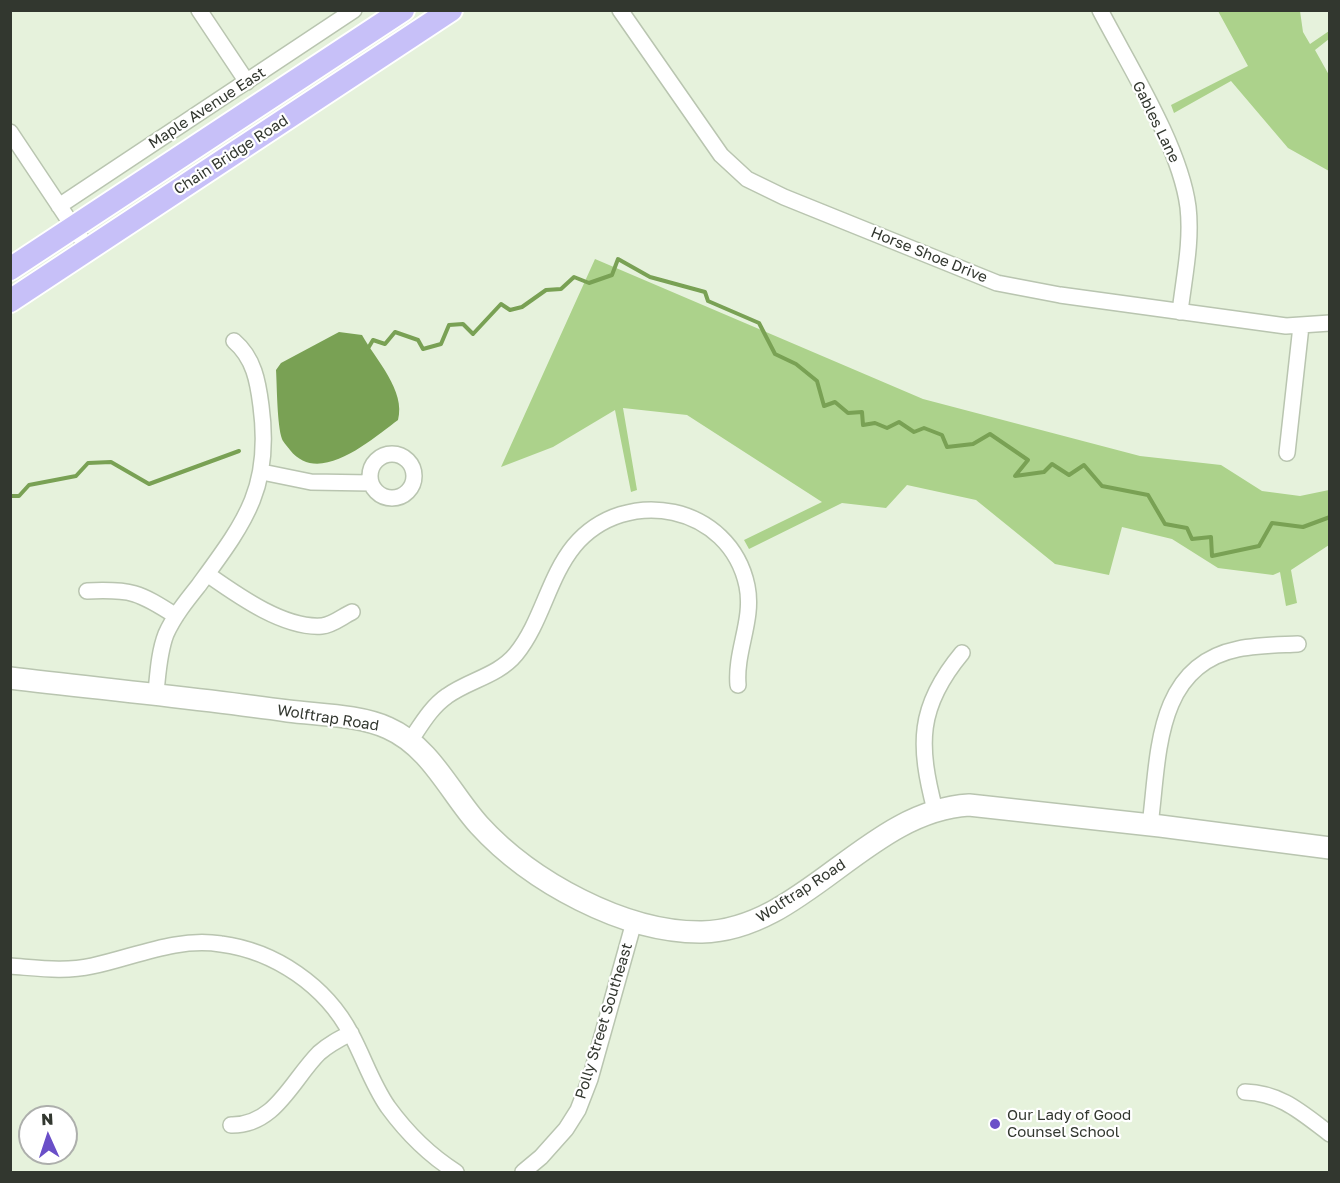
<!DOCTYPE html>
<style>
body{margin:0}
#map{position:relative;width:1340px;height:1183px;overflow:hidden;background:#e6f2dc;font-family:"Golos Text",sans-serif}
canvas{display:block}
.frame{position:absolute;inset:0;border:12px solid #32372f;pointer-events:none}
.north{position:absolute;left:18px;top:1105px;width:60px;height:60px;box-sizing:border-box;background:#fff;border:2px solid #adafac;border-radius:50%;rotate:357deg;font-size:16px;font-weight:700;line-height:24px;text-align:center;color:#32372f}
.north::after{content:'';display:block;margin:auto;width:21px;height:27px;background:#6a4fc8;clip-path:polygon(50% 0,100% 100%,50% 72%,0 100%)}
</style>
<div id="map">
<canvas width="1340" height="1183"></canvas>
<div class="frame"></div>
<div class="north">N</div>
</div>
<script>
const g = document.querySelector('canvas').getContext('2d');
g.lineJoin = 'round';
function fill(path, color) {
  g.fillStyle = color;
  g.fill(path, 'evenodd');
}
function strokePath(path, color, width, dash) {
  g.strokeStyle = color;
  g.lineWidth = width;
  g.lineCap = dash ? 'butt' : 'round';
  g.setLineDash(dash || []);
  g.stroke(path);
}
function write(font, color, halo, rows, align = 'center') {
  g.font = font + ' "Golos Text",sans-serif';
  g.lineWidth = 4.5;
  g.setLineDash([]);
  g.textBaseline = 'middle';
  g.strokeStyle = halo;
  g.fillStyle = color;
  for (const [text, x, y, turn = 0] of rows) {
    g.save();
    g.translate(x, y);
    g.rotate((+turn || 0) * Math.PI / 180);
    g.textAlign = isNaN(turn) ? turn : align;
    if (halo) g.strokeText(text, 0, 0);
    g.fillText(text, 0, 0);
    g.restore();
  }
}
fill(new Path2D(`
 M1218,11H1300L1303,32L1310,44L1329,31V39L1315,50L1329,75V171L1288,148L1231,81L1174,113L1171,105L1248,66Z
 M595,259L923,399L1140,456L1221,465L1262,491L1300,496L1329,490V545L1291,570L1297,603L1286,606L1280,572L1273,575L1218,568L1172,539L1122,527L1109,575L1055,564L976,500L907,485L886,508L842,503L749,549L744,540L822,502L687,415L623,408L637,490L631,492L615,410L553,447L501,467Z`), '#acd28b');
fill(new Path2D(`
 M339,332L362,335C376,360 406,391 398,420C372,439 319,487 290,450C288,447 283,442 282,439C277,425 277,386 276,370L281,363Z`), '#79a154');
strokePath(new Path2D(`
 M367,350L373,340L385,344L395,332L418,340L423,349L441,344L449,325L463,324L473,334L501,304L510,310L522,307L546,290L561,289L574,277L589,283L612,275L618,259L650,277L705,292L708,301L759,323L775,354L796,364L817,381L824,406L835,402L848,413L862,412L863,425L875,423L887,428L899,422L914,432L924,428L942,435L947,447L973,444L990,434L1028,460L1015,476L1044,472L1052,464L1069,475L1084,465L1102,486L1148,495L1165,524L1187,528L1192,539L1211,537L1212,556L1259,546L1272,523L1303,527L1330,517
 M10,496H19L29,485L76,476L88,463L111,462L149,484L239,451`), '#79a154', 4);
const street = new Path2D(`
 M199,10L247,82
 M620,10L721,155L747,179L784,197L997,283L1060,295L1286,326L1330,323
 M1100,10C1129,66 1180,146 1188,207C1192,242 1184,277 1180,312
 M10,132L88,249
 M59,206L354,10
 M1287,453L1301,326
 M370 476a22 22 0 1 1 44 0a22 22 0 1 1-44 0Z
 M262,472L311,482L371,483
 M207,574C237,595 284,629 322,626C333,625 343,616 352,612
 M87,591C131,589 139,592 176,616
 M156,692C158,673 159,652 166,634C174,616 187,600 199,585C245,522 272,488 261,406C258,382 254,358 234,341
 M410,741C421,725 431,707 447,696C469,680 498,676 516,654C542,622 548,578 574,546C626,484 730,505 747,586C754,620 735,651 738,685
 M935,810C918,745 917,707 962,653
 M1150,825C1159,758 1154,666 1238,649C1257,645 1278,645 1298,644
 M10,966C38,968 65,972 92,966C135,957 176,937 221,944C275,951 326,986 351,1034C364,1058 372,1084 388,1107C407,1133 429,1155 456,1172
 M1245,1092C1281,1093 1302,1113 1330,1134
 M231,1125C275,1126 292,1080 319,1053C329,1044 339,1039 351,1033
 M523,1172L541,1157L566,1129L578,1110L590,1079L634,922`);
const secondary = new Path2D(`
 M10,678C103,689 196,698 288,711C320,715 359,715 388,728C431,747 450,793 479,825C530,881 624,933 702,932C803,930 867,811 969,805L1160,826L1330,848`);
const primary = new Path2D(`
 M10,269L403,10
 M10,301L451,10`);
strokePath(street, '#b9c5b0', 18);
strokePath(secondary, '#b9c5b0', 24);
strokePath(primary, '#fff', 26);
strokePath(street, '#fff', 15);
strokePath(secondary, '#fff', 21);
strokePath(primary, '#c7c0f8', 22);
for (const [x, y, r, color] of [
 [995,1124,6,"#6a4fc8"]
]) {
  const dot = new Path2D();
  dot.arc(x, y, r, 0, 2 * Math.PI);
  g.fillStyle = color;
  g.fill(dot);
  strokePath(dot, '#fff', 2);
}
write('15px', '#32372f', '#fff', [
 ["Maple Avenue East",207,108,-33],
 ["Gables Lane",1156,122,64],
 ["Chain Bridge Road",231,155,-33],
 ["Horse Shoe Drive",929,255,22],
 ["Wolftrap Road",328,718,9],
 ["Wolftrap Road",801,891,-33],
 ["Polly Street Southeast",604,1021,-73]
]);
write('15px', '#32372f', '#fff', [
 ["Our Lady of Good",1007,1115],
 ["Counsel School",1007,1132]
], 'left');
</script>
